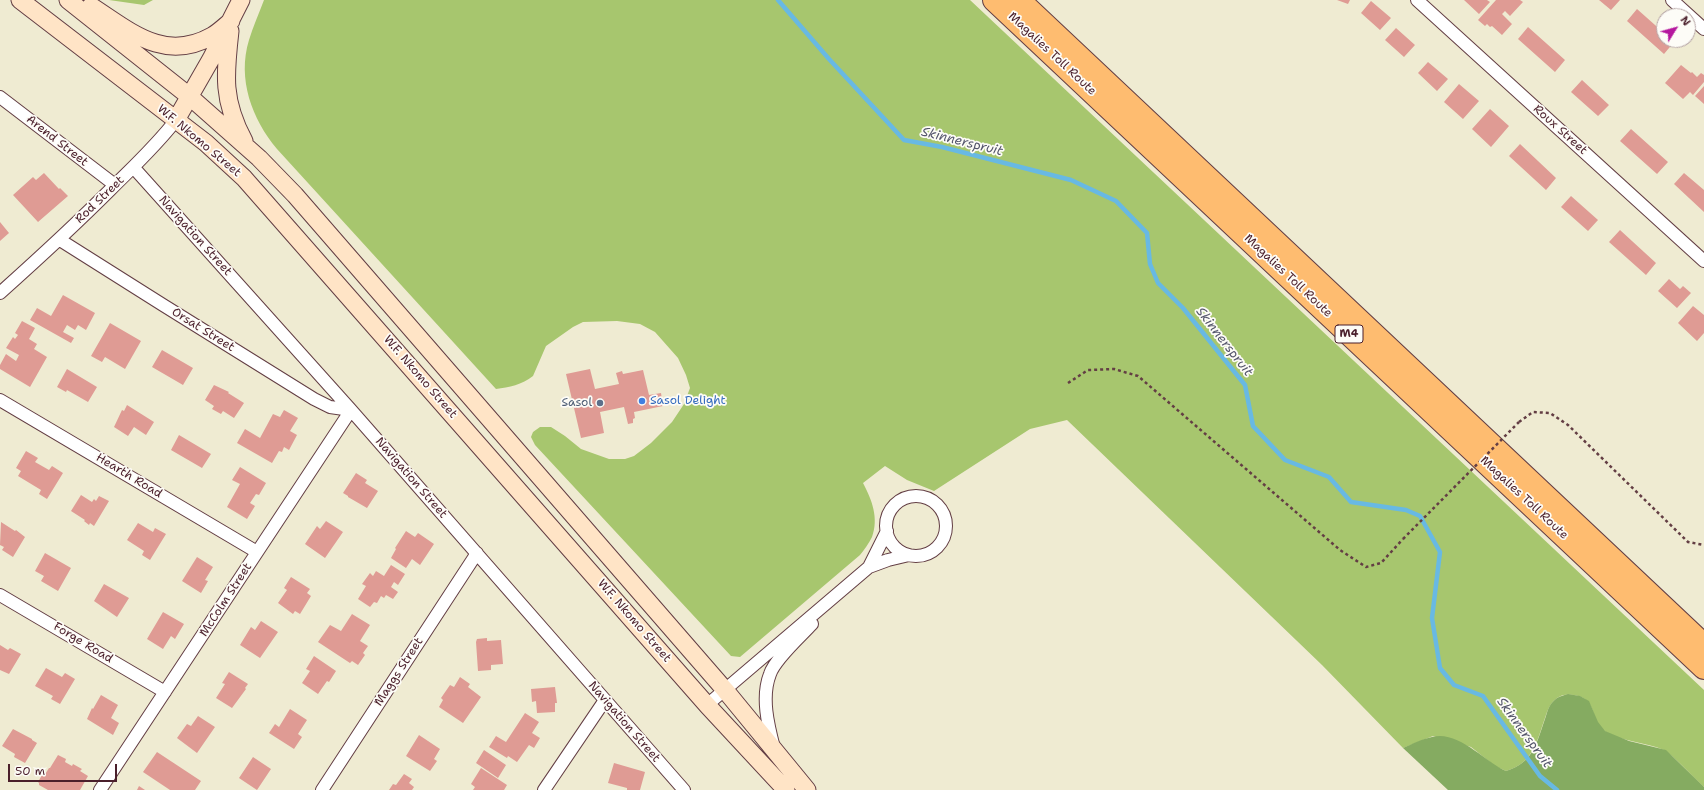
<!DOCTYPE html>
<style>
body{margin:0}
#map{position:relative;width:1704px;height:790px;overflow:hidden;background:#efebd2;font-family:"Shantell Sans",sans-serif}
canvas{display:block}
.north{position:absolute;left:1656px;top:8px;width:40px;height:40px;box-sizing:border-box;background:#fdfcf7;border:1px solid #b5a4a5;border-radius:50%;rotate:53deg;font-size:11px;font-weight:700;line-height:16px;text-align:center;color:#4a1f2b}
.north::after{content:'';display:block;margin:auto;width:14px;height:18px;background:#b5179e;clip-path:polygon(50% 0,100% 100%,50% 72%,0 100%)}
.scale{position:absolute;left:8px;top:764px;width:109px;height:18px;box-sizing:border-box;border:2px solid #4a1f2b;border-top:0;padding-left:5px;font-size:12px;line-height:14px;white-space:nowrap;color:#4a1f2b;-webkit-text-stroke:3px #fdfcf7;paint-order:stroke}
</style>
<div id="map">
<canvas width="1704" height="790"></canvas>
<div class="north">N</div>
<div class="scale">50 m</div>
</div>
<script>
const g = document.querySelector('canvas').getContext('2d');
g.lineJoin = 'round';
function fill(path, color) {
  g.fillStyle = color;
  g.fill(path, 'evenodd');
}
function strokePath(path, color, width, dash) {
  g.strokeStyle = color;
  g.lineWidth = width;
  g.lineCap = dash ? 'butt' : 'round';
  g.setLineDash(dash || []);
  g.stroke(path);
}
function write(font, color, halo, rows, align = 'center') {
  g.font = font + ' "Shantell Sans",sans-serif';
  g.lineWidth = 3.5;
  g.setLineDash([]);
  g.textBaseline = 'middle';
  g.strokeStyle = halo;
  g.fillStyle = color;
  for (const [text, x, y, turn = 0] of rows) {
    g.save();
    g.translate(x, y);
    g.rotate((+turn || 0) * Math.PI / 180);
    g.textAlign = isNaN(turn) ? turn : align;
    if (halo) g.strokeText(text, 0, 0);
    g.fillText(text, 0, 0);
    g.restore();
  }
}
fill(new Path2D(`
 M109,0H153L144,5Z
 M264,0H970L1704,690V787C1696,780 1671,753 1664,750C1645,742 1624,742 1606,732C1589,722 1599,699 1574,695C1569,694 1562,694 1557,698C1551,702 1548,709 1546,715C1537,740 1534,763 1506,771L1495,766L1471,747L1433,736L1403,748L1322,665L1067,420L1030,429L934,491L907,480L885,466L863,483C872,500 879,518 872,537C869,543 864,550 860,555L740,657L731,656L535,445L531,437L533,432L540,427H551L565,436L581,449L609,459H625L634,456L651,443L672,422L684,404L690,388L686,375L678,358L655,332L640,324L617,321L583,322L573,327L546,346L533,376C522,385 509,387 496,389L277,149C252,119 237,79 249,40C253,27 259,13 264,0Z`), '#a7c66e');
fill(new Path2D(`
 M1568,694L1580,696L1589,701L1598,722L1605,731L1629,741L1666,750L1704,787V790H1448L1403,748C1412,744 1422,739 1432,737C1458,730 1484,761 1506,771C1534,763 1537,741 1546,716C1548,709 1550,703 1557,698C1560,696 1565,695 1568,694Z`), '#85ab61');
strokePath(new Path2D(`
 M778,0L829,59L904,140L942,147L1071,180L1116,201L1147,233L1150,264L1158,283L1183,308L1245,385L1253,426L1285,460L1329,477L1351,502L1406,510L1420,516L1440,552L1432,618L1440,668L1454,685L1483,696L1540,776L1557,790`), '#68b9e3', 4.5);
fill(new Path2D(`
 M1337,0H1350L1348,4Z
 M1464,0H1487L1490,2L1479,14Z
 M1496,0H1520L1523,2L1510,16L1505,11L1502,14L1512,24L1502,35L1492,26L1490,27L1487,24L1485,26L1478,20Z
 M1599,0H1620L1611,10Z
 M1371,1L1391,18L1380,30L1361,13Z
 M1637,9L1664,33V40H1671L1674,42L1664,54L1627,21Z
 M1528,27L1565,60L1555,72L1518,39Z
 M1396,28L1415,45L1404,57L1385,40Z
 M1428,62L1448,79L1437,91L1418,73Z
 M1681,65L1691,73L1692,72L1697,77L1701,73L1704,75V82L1693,95L1690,92L1683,99L1665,83Z
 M1582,80L1609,105L1598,116L1571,92Z
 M1459,84L1479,101L1463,119L1444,102Z
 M1704,86V104L1695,96Z
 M1490,109L1509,126L1491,147L1472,129Z
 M1631,129L1668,162L1657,174L1620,141Z
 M1520,144L1556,178L1546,190L1509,156Z
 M44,173L59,189L60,188L68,196L38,222L13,195L33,177L36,180Z
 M1684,173L1704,190V212L1674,184Z
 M1571,196L1598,220L1588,231L1561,207Z
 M0,222L9,233L0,241Z
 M1620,230L1656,263L1646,275L1609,242Z
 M1669,279L1680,289L1683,286L1691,293L1677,308L1658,291Z
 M63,295L95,313L86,330L78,325L75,330L67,325L63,332L74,338L71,343L30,320L37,308L51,316Z
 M1693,306L1704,315V333L1697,341L1678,323Z
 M22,321L35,328L29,339L37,344L34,349L47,357L30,387L0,369V365L6,354L16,361L19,355L6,348L13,337L15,339L18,335L15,333Z
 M110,323L141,341L125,369L105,357L102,362L91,356Z
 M162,350L193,368L183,385L152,367Z
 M67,369L97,387L88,402L67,390L66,392L57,387Z
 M590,369L595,389L619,384L616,373L622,371L623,374L643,370L649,395L661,393L663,406L634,412L635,418L633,419V423L628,424L624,407L600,412L604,433L581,438L566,374Z
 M214,385L229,392L228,393L244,403L234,418L223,411L221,414L212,409L214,406L205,400Z
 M127,405L154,422L146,435L134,427L128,436L114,427L122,410L124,411Z
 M284,410L298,418L290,431L297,435L289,450L284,447L282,452L279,451L272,463L237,443L245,429L260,438L273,414L280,417Z
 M179,435L211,454L202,468L171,450Z
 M26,451L38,458L35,462L49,470L52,466L63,473L47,499L39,494L41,490L18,476L21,471L16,468Z
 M240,467L266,483L259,495L256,494L250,503L255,506L247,519L227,507L240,484L232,480Z
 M356,473L367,480L365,483L378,491L367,508L348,497V496L343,493Z
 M81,495L92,502L94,499L96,501L99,496L109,501L94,526L90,523L89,525L84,521L85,520L71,511Z
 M326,521L343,532L325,558L305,544L317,526L320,529Z
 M1,522L15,531L16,530L25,537L13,557L2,550L4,547L0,545Z
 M138,523L153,532L155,528L166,534L150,560L142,555L144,551L127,540Z
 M406,531L415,537L418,533L434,544L420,565L412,559L406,568L391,558L396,549L395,548Z
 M45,553L71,568L58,591L41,581L44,576L35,571Z
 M197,557L213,567L205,580L208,581L201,593L182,581Z
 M391,565L405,574L398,585L394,582L391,587L398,592L393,599L386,595L384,598L381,596L377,603L374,602L370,607L358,599L366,586L362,584L370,573L373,576L376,571L384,576Z
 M291,577L310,589L307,593L311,596L300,614L295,611L293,614L278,603L287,590L284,588Z
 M104,584L129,598L117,617L94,601Z
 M163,612L184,624L175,639L171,636L163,649L147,639Z
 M352,614L370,625L360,641L368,646L363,653L365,655L358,665L352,661L350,663L318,642L330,625L341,631Z
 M261,621L278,632L260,658L240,645L251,627L255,630Z
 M487,638V641L501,640L503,664L491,665V670L478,671L476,642L477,639Z
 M0,645L8,650L10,648L21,654L9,674L0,670Z
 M314,656L336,671L329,682L327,681L318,694L302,683L310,671L306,669Z
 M46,668L62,677L65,673L75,679L60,704L51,699L53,696L35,686Z
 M229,672L248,684L245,688L246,689L232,708L216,698L225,684L222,683Z
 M460,677L470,684L468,687L481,697L463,723L439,707L443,700L441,698L450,685L454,687Z
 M555,687L557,703H555V712L537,713L536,701L532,702L531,689Z
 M101,695L118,705L111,718L119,723L113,735L87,719L92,708L93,709Z
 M290,709L307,720L298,734L302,737L294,749L269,733L275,724L279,727Z
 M525,713L539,722L532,733L540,738L534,748L529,745L517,762L508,756L507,758L489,747L496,736L506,742Z
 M198,716L215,727L197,753L177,738L187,724L191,726Z
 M13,729L32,739V740L37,743L25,763L14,757L15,754L2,746Z
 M419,735L440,749L434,759L437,761L430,771L406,756Z
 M484,750L506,765L498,778L476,763Z
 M157,752L201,781L195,790H170L143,772Z
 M58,755L66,759L65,762L72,766L73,764L82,769L80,771L88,776L80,790H48L39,785V783L38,782L42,775L44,776L49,768H50Z
 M253,757L271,769L257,790L239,778Z
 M614,763L645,772L640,790H627V788L608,783Z
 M481,768L507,785L504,790H473L475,787L471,784Z
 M404,774L412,779L409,783L414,787L412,790H389L393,784L396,785Z
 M139,786L145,790H137Z`), '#df9b94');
const street = new Path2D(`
 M1417,0L1704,261
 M1672,0L1704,29
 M0,97L115,185
 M134,168L351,410L684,790
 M60,240L163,305L314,399L330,407L351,410L100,790
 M0,293C38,259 75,225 111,189C134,166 156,146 176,120
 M0,400L257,552
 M886 526a30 30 0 1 1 60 0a30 30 0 1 1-60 0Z
 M869,567L887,531
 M0,595L165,692
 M707,705L869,567L888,560L909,555
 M774,748C768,725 761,697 770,674C775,659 800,637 812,624
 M322,790L477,553
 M544,790L605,700`);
const secondary = new Path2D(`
 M20,0L206,143L244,178L707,705L786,790
 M68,0L189,96L259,158L295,195L725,690L807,790
 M91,6C130,31 164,63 212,36C219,32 225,26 231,21
 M230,31C225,75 222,100 244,141
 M176,120L211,59L241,0`);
const highway = new Path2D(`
 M994,0L1704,668
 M1019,0L1704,645`);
strokePath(street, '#633e44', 14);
strokePath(secondary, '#633e44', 19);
strokePath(highway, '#633e44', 24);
strokePath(new Path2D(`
 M1068,383L1088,370L1114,369L1138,376L1340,550L1366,567L1381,563L1403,539
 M1519,422L1533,412L1550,413L1568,425L1688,542L1704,545`), '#633e44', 2.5, [3, 3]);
strokePath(street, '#fff', 12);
strokePath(secondary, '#ffe4c6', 17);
strokePath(highway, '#febc70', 22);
strokePath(new Path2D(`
 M1403,539L1519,422`), '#633e44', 2.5, [3, 3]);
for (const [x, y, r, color] of [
 [642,401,4,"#3f7fe0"],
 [600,403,4,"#5c6f8a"]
]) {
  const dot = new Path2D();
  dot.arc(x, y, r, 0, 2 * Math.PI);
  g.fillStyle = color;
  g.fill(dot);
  strokePath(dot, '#fdfcf7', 1.5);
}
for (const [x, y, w] of [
 [1349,334,28]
]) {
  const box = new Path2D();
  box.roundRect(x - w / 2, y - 9, w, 18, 3);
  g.fillStyle = '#fdfcf7';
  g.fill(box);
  strokePath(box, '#4a1f2b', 1);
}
write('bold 11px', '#4a1f2b', null, [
 ["M4",1349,334]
]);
write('12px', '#4a1f2b', '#fdfcf7', [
 ["Magalies Toll Route",1052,54,43],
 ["Roux Street",1560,130,42],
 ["Arend Street",57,141,38],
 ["W.F. Nkomo Street",199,141,40],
 ["Rod Street",100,200,-44],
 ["Navigation Street",195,236,48],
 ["Magalies Toll Route",1288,276,43],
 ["Orsat Street",203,330,32],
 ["W.F. Nkomo Street",420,377,49],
 ["Hearth Road",129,476,31],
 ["Navigation Street",411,478,49],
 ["Magalies Toll Route",1524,498,43],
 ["McColm Street",226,600,-57],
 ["W.F. Nkomo Street",634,621,49],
 ["Forge Road",83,643,31],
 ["Maggs Street",399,672,-57],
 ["Navigation Street",624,722,49]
]);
write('12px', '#366cbe', '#fdfcf7', [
 ["Sasol Delight",650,401]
], 'left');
write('12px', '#4e5e75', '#fdfcf7', [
 ["Sasol",592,403]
], 'right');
write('italic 13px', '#54556b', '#fdfcf7', [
 ["Skinnerspruit",962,142,14],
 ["Skinnerspruit",1224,342,52],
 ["Skinnerspruit",1524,733,54]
]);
</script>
